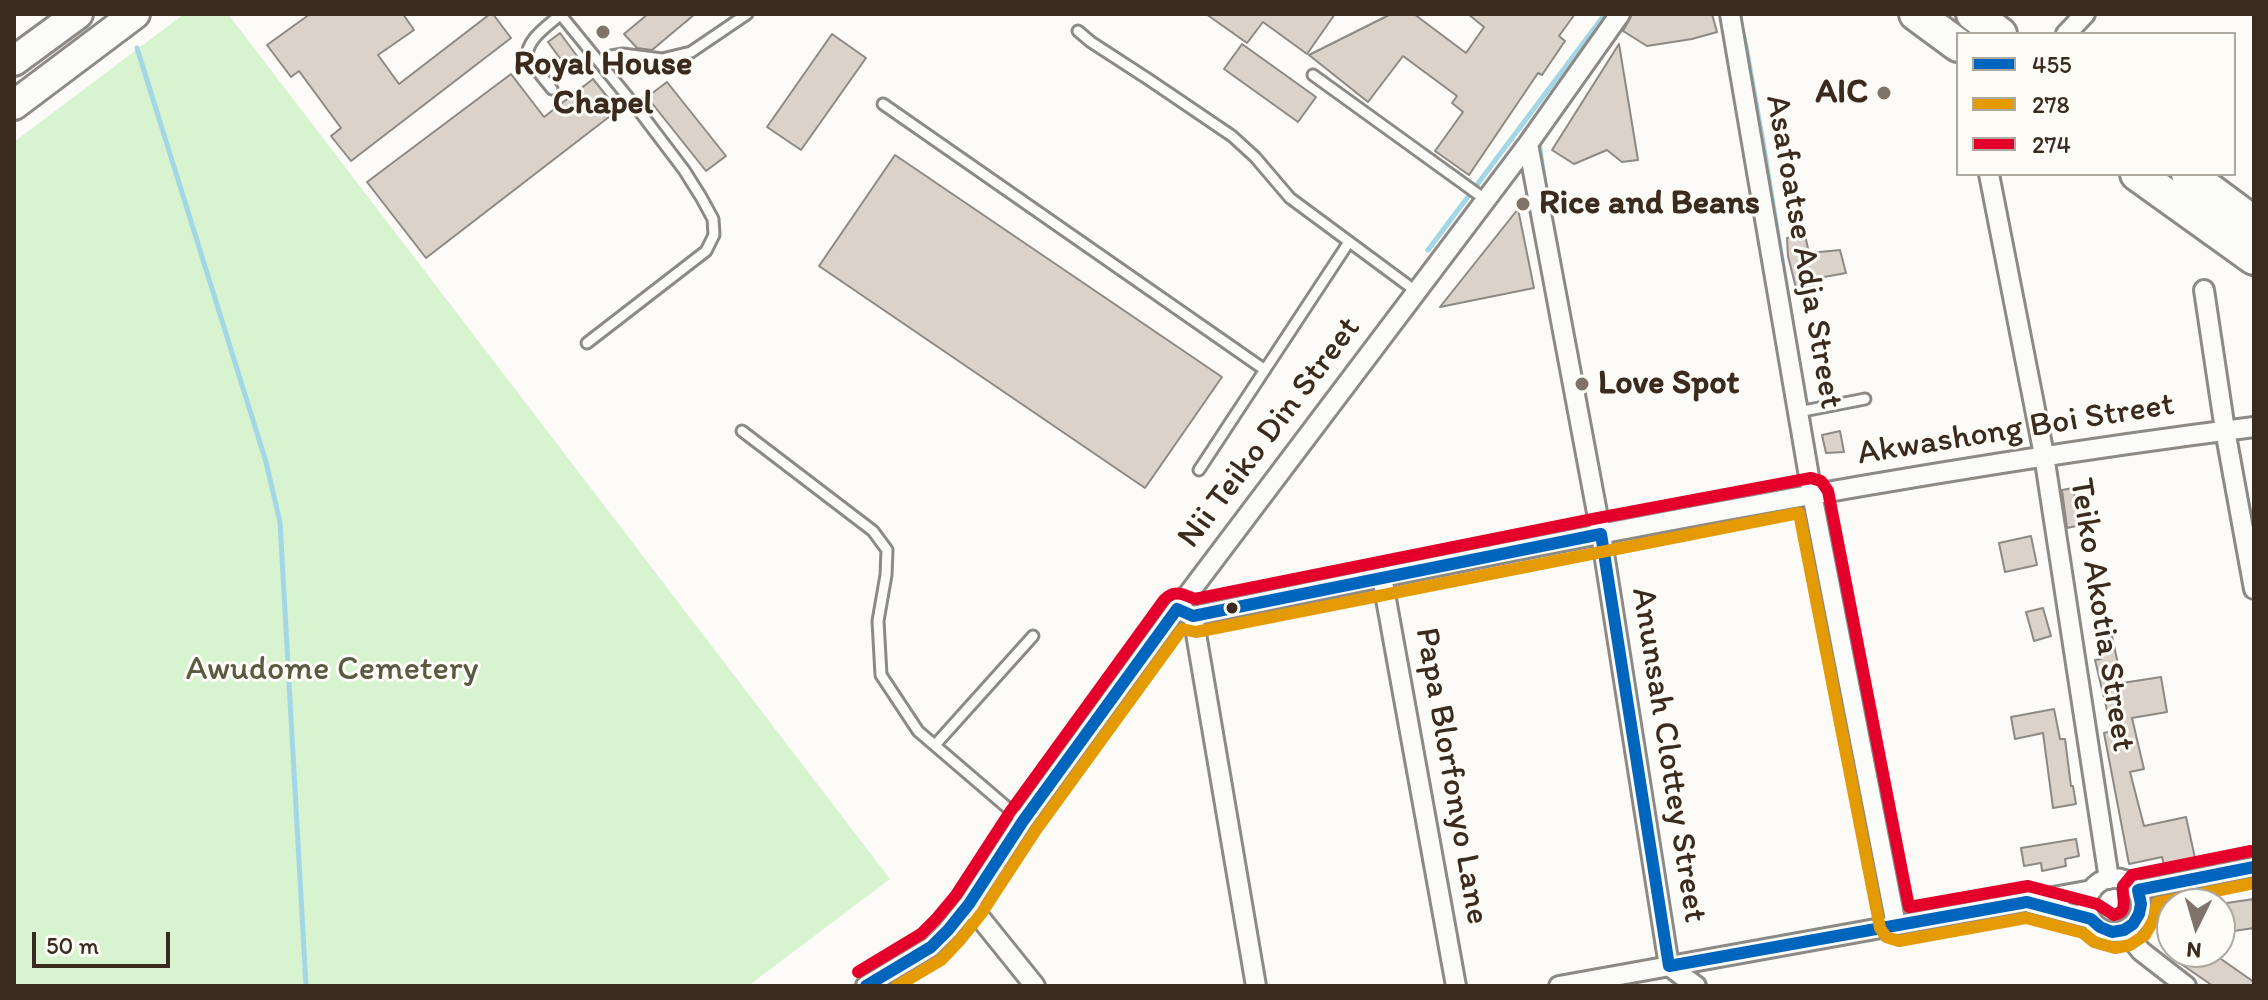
<!DOCTYPE html>
<style>
body{margin:0}
#map{position:relative;width:2268px;height:1000px;overflow:hidden;background:#fcfbf8;font-family:Itim,sans-serif}
canvas{display:block}
.frame{position:absolute;inset:0;border:16px solid #3b2a1e;pointer-events:none}
.legend{position:absolute;left:1956px;top:32px;width:280px;height:144px;box-sizing:border-box;background:#fdfcf7;border:2px solid #afa8a0;margin:0;padding:10px 14px;list-style:none;font-size:24px;color:#3b2a1e}
.legend li{display:flex;align-items:center;gap:16px;height:40px}
.legend b{width:40px;border:2px solid #afa8a0}
.north{position:absolute;left:2156px;top:888px;width:80px;height:80px;box-sizing:border-box;background:#fdfcf7;border:2px solid #afa8a0;border-radius:50%;rotate:185deg;font-size:22px;font-weight:700;line-height:32px;text-align:center;color:#3b2a1e}
.north::after{content:'';display:block;margin:auto;width:28px;height:36px;background:#7f736a;clip-path:polygon(50% 0,100% 100%,50% 72%,0 100%)}
.scale{position:absolute;left:32px;top:932px;width:138px;height:36px;box-sizing:border-box;border:4px solid #3b2a1e;border-top:0;padding-left:10px;font-size:24px;line-height:28px;white-space:nowrap;color:#3b2a1e;-webkit-text-stroke:6px #fdfcf7;paint-order:stroke}
</style>
<div id="map">
<canvas width="2268" height="1000"></canvas>
<div class="frame"></div>
<ul class="legend">
<li><b style="height:10px;background:#0065bd"></b>455</li>
<li><b style="height:10px;background:#e49a03"></b>278</li>
<li><b style="height:10px;background:#e4002b"></b>274</li>
</ul>
<div class="north">N</div>
<div class="scale">50 m</div>
</div>
<script>
const g = document.querySelector('canvas').getContext('2d');
g.lineJoin = 'round';
function fill(path, color) {
  g.fillStyle = color;
  g.fill(path, 'evenodd');
}
function strokePath(path, color, width, dash) {
  g.strokeStyle = color;
  g.lineWidth = width;
  g.lineCap = dash ? 'butt' : 'round';
  g.setLineDash(dash || []);
  g.stroke(path);
}
function write(font, color, halo, rows, align = 'center') {
  g.font = font + ' Itim,sans-serif';
  g.lineWidth = 6;
  g.setLineDash([]);
  g.textBaseline = 'middle';
  g.strokeStyle = halo;
  g.fillStyle = color;
  for (const [text, x, y, turn = 0] of rows) {
    g.save();
    g.translate(x, y);
    g.rotate((+turn || 0) * Math.PI / 180);
    g.textAlign = isNaN(turn) ? turn : align;
    if (halo) g.strokeText(text, 0, 0);
    g.fillText(text, 0, 0);
    g.restore();
  }
}
fill(new Path2D(`
 M184,14H228L890,879L748,986H14V142Z`), '#d7f3cf');
strokePath(new Path2D(`
 M1740,21L1746,46L1763,142L1804,397
 M137,48L266,462L280,522L306,986
 M1541,137L1539,141L1545,186
 M1428,250L1605,14`), '#a4d7e6', 5);
const building = new Path2D(`
 M310,14H403L414,30L378,55L399,84L490,14H493L511,38L351,161L331,136L341,128L299,71L291,77L267,45Z
 M648,14H695L652,50L637,48L624,34Z
 M1206,14H1335L1307,54L1263,22L1247,43Z
 M1391,14H1414L1466,53L1484,27L1468,14H1575L1559,36L1565,41L1542,75L1538,73L1469,175L1435,151L1463,112L1452,103L1457,96L1403,56L1368,102L1309,55Z
 M1632,14H1712L1717,32L1692,39L1647,46L1623,31Z
 M560,33L577,56L565,65L548,42Z
 M832,34L866,58L801,150L767,127Z
 M1242,44L1316,97L1298,122L1224,69Z
 M1619,44L1638,160L1622,162L1607,150L1574,164L1552,150Z
 M511,74L544,117L593,79L618,110L426,258L367,182Z
 M667,82L726,156L706,171L647,97Z
 M895,155L1222,377L1145,488L819,266Z
 M1518,209L1534,288L1440,307Z
 M1805,235L1809,253L1840,250L1846,273L1813,279L1814,289L1797,292L1788,256L1787,238Z
 M1840,431L1844,452L1826,453L1822,435Z
 M2073,488L2081,525L2067,528L2062,490Z
 M2031,536L2037,565L2005,572L1999,543Z
 M2043,608L2051,636L2034,641L2026,612Z
 M2112,636L2122,683L2161,677L2167,712L2132,718L2144,769L2130,772L2144,826L2186,817L2195,858L2164,865L2162,857L2129,864L2104,733L2112,731L2095,660L2101,659L2097,640Z
 M2054,709L2060,739H2065L2071,786H2073L2076,804L2053,808L2043,733L2015,739L2011,717Z
 M2076,839L2079,856L2065,859L2066,866L2042,871L2041,863L2024,866L2021,848Z
 M2254,899V928L2220,933V904Z
 M2190,952H2211L2254,982V986H2213L2181,964Z`);
fill(building, '#dbd2ca');
strokePath(building, '#8d8985', 2);
const lane = new Path2D(`
 M560,14L640,112L684,170L701,197L713,219L714,235L706,251L587,343
 M1078,31L1091,42L1148,79L1232,136L1255,157L1290,198L1417,292
 M602,64L611,56L623,54L662,59L691,52L747,14
 M1313,75L1486,200
 M552,89L527,58C526,39 548,26 561,14
 M883,104L1265,370
 M1798,412L1865,399
 M742,431L873,531L887,550L886,575L878,621L881,675L918,731L1023,821
 M1199,470L1349,242
 M935,745L1033,636`);
const street = new Path2D(`
 M1730,14L1812,494L1896,925
 M2066,34L2085,14
 M1528,144L1601,534L1669,966L1696,986
 M1989,174L2044,455L2109,879
 M2204,290L2225,430L2254,589
 M1382,577L1456,986
 M1177,609L1193,616C1545,543 1897,472 2254,427
 M1193,616L1256,986
 M2087 905a27 27 0 1 1 54 0a27 27 0 1 1-54 0Z
 M2138,890L2254,867
 M2030,903L2091,919
 M969,904L1035,986
 M2124,930L2141,951L2186,986
 M866,986L931,947L948,930L969,904L1023,821L1177,609L1528,144L1620,14
 M1559,986L2092,890`);
const primary = new Path2D(`
 M14,61L78,14
 M14,105L135,14`);
const highway = new Path2D(`
 M1916,14L1958,45
 M1973,14L2000,34
 M2137,174L2254,258
 M2188,174L2254,223`);
strokePath(lane, '#8d8985', 15);
strokePath(street, '#8d8985', 24);
strokePath(primary, '#8d8985', 34);
strokePath(highway, '#8d8985', 38);
strokePath(lane, '#fbfbf9', 9);
strokePath(street, '#fbfbf9', 18);
strokePath(primary, '#fbfbf9', 28);
strokePath(highway, '#fbfbf9', 32);
strokePath(new Path2D(`
 M866,986L931,947L948,930L969,904L1023,821L1177,609L1193,616L1601,534L1669,966L2027,902L2091,919L2100,927L2112,932L2124,930L2133,924L2139,914L2141,904L2138,890L2254,867`), '#0065bd', 12);
strokePath(new Path2D(`
 M897,986L941,960L960,940L981,914L1036,830L1182,629L1196,632L1799,513L1880,928L1886,937L1899,941L2026,918L2083,933L2094,942L2115,948L2130,945L2145,935L2154,919L2157,903L2254,883`), '#e49a03', 12);
strokePath(new Path2D(`
 M858,972L921,934L936,919L956,895L1010,812L1164,600C1174,589 1183,594 1195,599L1598,518L1811,478L1821,481L1828,491L1909,907L2028,886L2097,904L2114,915C2130,911 2121,897 2123,886L2132,875L2251,851`), '#e4002b', 12);
for (const [x, y, r, color] of [
 [603,32,8,"#7f736a"],
 [1884,93,8,"#7f736a"],
 [1523,204,8,"#7f736a"],
 [1582,384,8,"#7f736a"],
 [1232,608,7,"#3b2a1e"]
]) {
  const dot = new Path2D();
  dot.arc(x, y, r, 0, 2 * Math.PI);
  g.fillStyle = color;
  g.fill(dot);
  strokePath(dot, '#fdfcf7', 3);
}
write('bold 34px', '#3b2a1e', '#fdfcf7', [
 ["Royal House",603,65,"center"],
 ["Chapel",603,104,"center"],
 ["AIC",1868,93,"right"],
 ["Rice and Beans",1539,204],
 ["Love Spot",1598,384]
], 'left');
write('34px', '#3b2a1e', '#fdfcf7', [
 ["Asafoatse Adja Street",1803,252,80],
 ["Akwashong Boi Street",2016,430,-9],
 ["Nii Teiko Din Street",1270,433,-53],
 ["Teiko Akotia Street",2101,615,81],
 ["Anunsah Clottey Street",1668,755,81],
 ["Papa Blorfonyo Lane",1451,776,80]
]);
write('34px', '#5a5a42', '#fdfcf7', [
 ["Awudome Cemetery",332,670]
]);
</script>
